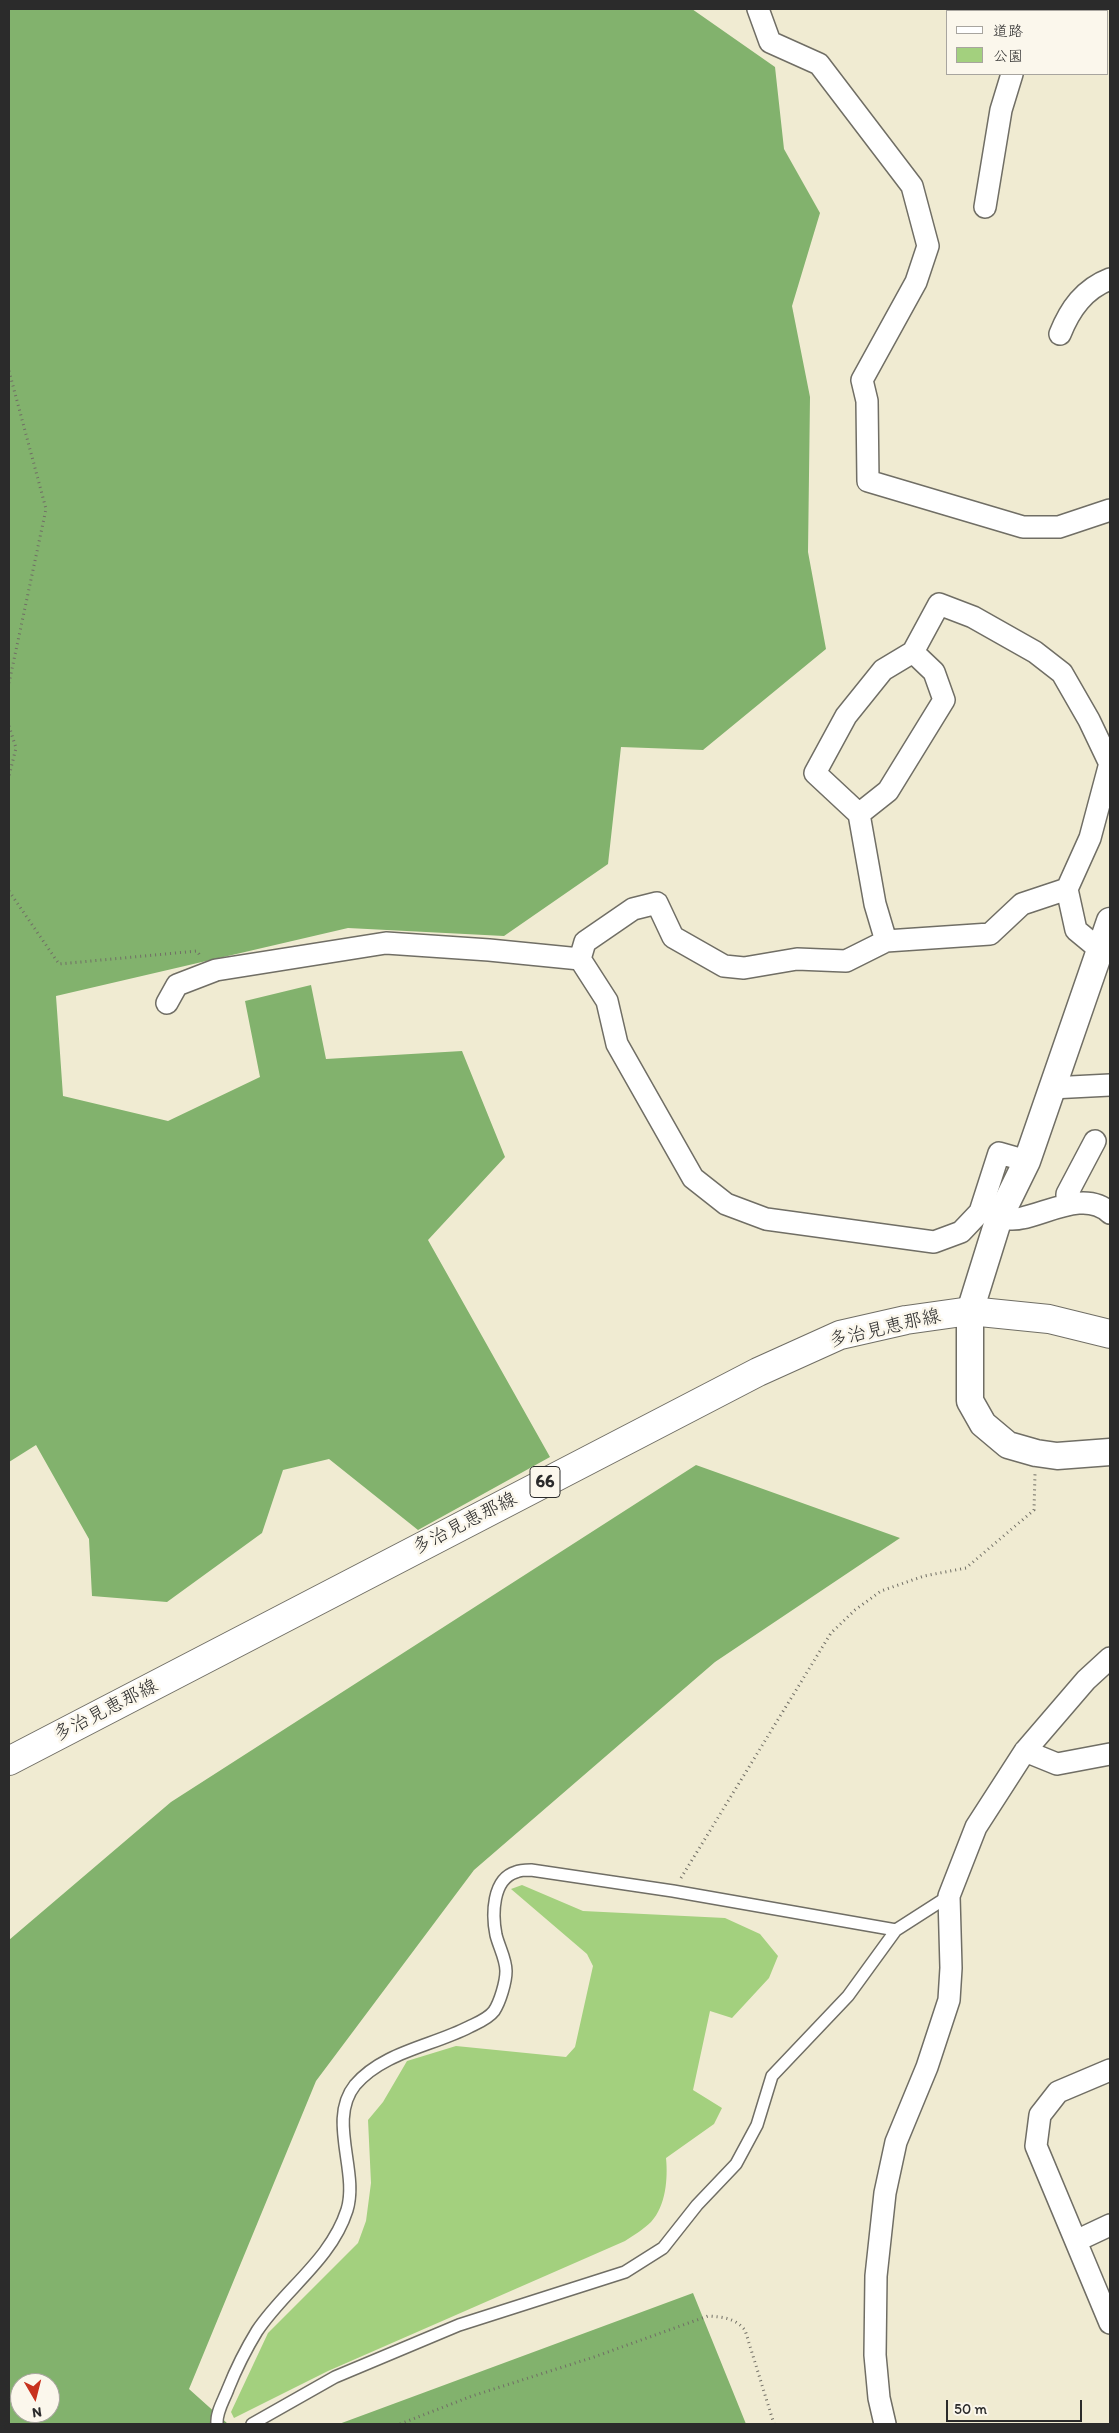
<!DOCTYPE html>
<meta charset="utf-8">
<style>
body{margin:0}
#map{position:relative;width:1119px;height:2433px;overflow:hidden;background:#f0ebd2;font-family:Itim,"Klee One",sans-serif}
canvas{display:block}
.frame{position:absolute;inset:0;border:10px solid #2b2b2b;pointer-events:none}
.legend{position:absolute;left:946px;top:10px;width:162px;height:65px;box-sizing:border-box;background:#fbf7ec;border:1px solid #a8a59f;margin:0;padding:6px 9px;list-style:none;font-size:15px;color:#2b2b2b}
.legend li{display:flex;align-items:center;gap:10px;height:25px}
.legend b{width:25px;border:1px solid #a8a59f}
.north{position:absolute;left:10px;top:2373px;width:50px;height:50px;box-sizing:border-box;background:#fbf7ec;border:1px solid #a8a59f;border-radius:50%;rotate:172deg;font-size:14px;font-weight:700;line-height:20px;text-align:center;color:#2b2b2b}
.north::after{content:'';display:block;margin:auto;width:18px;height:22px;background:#c8321e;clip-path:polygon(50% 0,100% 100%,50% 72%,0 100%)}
.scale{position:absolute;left:946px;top:2400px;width:136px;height:22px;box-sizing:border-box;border:2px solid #2b2b2b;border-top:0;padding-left:6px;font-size:15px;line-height:18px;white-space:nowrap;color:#2b2b2b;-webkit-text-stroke:4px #fbf7ec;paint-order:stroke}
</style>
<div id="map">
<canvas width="1119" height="2433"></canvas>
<div class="frame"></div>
<ul class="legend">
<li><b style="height:6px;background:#fff"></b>道路</li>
<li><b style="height:14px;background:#a3d07e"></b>公園</li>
</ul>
<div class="north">N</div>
<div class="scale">50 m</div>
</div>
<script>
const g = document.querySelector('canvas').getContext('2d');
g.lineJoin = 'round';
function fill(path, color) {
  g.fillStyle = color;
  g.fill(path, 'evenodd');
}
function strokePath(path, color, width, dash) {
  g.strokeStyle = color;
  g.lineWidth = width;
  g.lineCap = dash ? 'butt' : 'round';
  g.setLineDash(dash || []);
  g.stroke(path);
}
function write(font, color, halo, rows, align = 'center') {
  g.font = font + ' Itim,"Klee One",sans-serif';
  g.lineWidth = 5;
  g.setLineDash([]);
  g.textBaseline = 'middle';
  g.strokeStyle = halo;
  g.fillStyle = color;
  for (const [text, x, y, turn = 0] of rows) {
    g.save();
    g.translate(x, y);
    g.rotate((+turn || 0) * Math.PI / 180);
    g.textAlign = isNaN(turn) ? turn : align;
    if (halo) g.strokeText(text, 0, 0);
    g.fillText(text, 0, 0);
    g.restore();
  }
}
fill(new Path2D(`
 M522,1885L583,1911L725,1918L760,1934L778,1956L769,1978L732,2018L710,2011L693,2090L722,2108L714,2124L666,2158C668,2178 666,2206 651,2222C644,2229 634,2235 625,2241L328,2371L234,2418L231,2412L268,2333L358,2243L366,2221L371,2183L368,2120L383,2102L407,2061L456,2046L566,2057L575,2047L593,1966L587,1954L511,1889Z`), '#a3d07e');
fill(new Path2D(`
 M9,9H692L775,67L784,149L820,213L792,306L810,397L808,552L826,649L703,750L621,747L608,864L504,936L348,928L56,996L63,1096L168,1121L260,1077L245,1001L311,985L326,1059L462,1051L505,1157L428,1240L550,1457L418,1530L329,1459L283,1470L262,1533L167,1602L92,1596L89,1539L36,1445L9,1462Z
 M696,1465L900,1538L715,1662L474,1870L316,2081L189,2389L228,2424H9V1940L171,1802ZM20,2383H50V2413H20Z
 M693,2293L746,2424H339Z`), '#82b26d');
const service = new Path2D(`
 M217,2424C216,2412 224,2400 228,2389C236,2369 246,2349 257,2331C285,2289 331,2260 347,2210C359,2171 327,2120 355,2085C383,2052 432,2046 469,2027C477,2023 488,2019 494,2011C500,2002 506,1982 506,1971C506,1959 499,1947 496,1935C492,1915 492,1879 516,1872C520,1870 526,1870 531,1870L673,1891L896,1930
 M252,2424L335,2377L459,2325L625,2272L663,2248L697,2205L736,2164L757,2125L772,2076L848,1996L896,1930L949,1896`);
const minor = new Path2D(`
 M758,9L770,42L819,64L912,186L928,246L916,282L862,380L867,401L868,481L1023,527H1059L1110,510
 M1016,11V9
 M985,207L1001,110L1012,74
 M1060,334C1070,309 1084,289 1110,279
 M859,814L815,773L846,716L883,670L913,652
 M886,941L875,904L859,814L888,791L944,700L934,672L913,652L939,604L973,617L1035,652L1062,673L1089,720L1110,764
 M1099,949L1076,930L1067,889L1090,838L1110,763
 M580,959L607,1001L617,1044L693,1178L726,1204L766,1219L934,1242L961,1232L980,1212L999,1153L1027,1161
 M580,959L585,942L633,909L657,903L673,937L724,966L744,968L797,959L846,961L886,941L990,934L1022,904L1067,889
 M167,1003L177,985L216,970L386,943L489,950L580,959
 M1051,1088L1110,1085
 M1067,1205V1194L1095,1141
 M999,1218C1006,1219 1015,1220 1022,1218C1048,1213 1086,1190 1110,1213
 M1025,1751L1057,1764L1110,1754
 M1110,2070L1058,2092L1040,2115L1036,2146L1110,2323
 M1076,2241L1110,2225
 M885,2424L879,2398L875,2355L876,2276L885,2193L896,2142L927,2067L949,2000L951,1968L949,1896L976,1827L1025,1751L1086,1680L1110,1658`);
const tertiary = new Path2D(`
 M1110,921L1027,1161L999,1218L970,1311V1401L983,1424L1008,1445L1036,1453L1057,1456L1110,1452`);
const primary = new Path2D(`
 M9,1761L758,1372L840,1335L906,1320L970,1311L1049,1319L1110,1334`);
strokePath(service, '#706e65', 14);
strokePath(minor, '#706e65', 24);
strokePath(tertiary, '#706e65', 29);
strokePath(primary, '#706e65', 30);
strokePath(new Path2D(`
 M9,371L46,509L9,683
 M9,726L16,748L9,776
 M9,891L59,964L197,951L201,957
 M681,1878L831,1633L855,1610L881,1591L924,1576L966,1568L1034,1510L1035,1474
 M400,2424L472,2396L594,2357L708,2316C723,2317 735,2318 745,2330L774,2424`), '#706e65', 3, [1, 4]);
strokePath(service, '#fff', 11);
strokePath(minor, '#fff', 21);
strokePath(tertiary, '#fff', 26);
strokePath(primary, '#fff', 28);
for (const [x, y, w] of [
 [545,1482,30]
]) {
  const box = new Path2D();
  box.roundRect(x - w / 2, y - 15.5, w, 31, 4);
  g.fillStyle = '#fbf7ec';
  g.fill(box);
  strokePath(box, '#2b2b2b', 1);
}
write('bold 18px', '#2b2b2b', null, [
 ["66",545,1482]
]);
write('19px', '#2b2b2b', '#fbf7ec', [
 ["多治見恵那線",885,1329,-13],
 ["多治見恵那線",465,1524,-27],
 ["多治見恵那線",106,1711,-27]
]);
</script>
